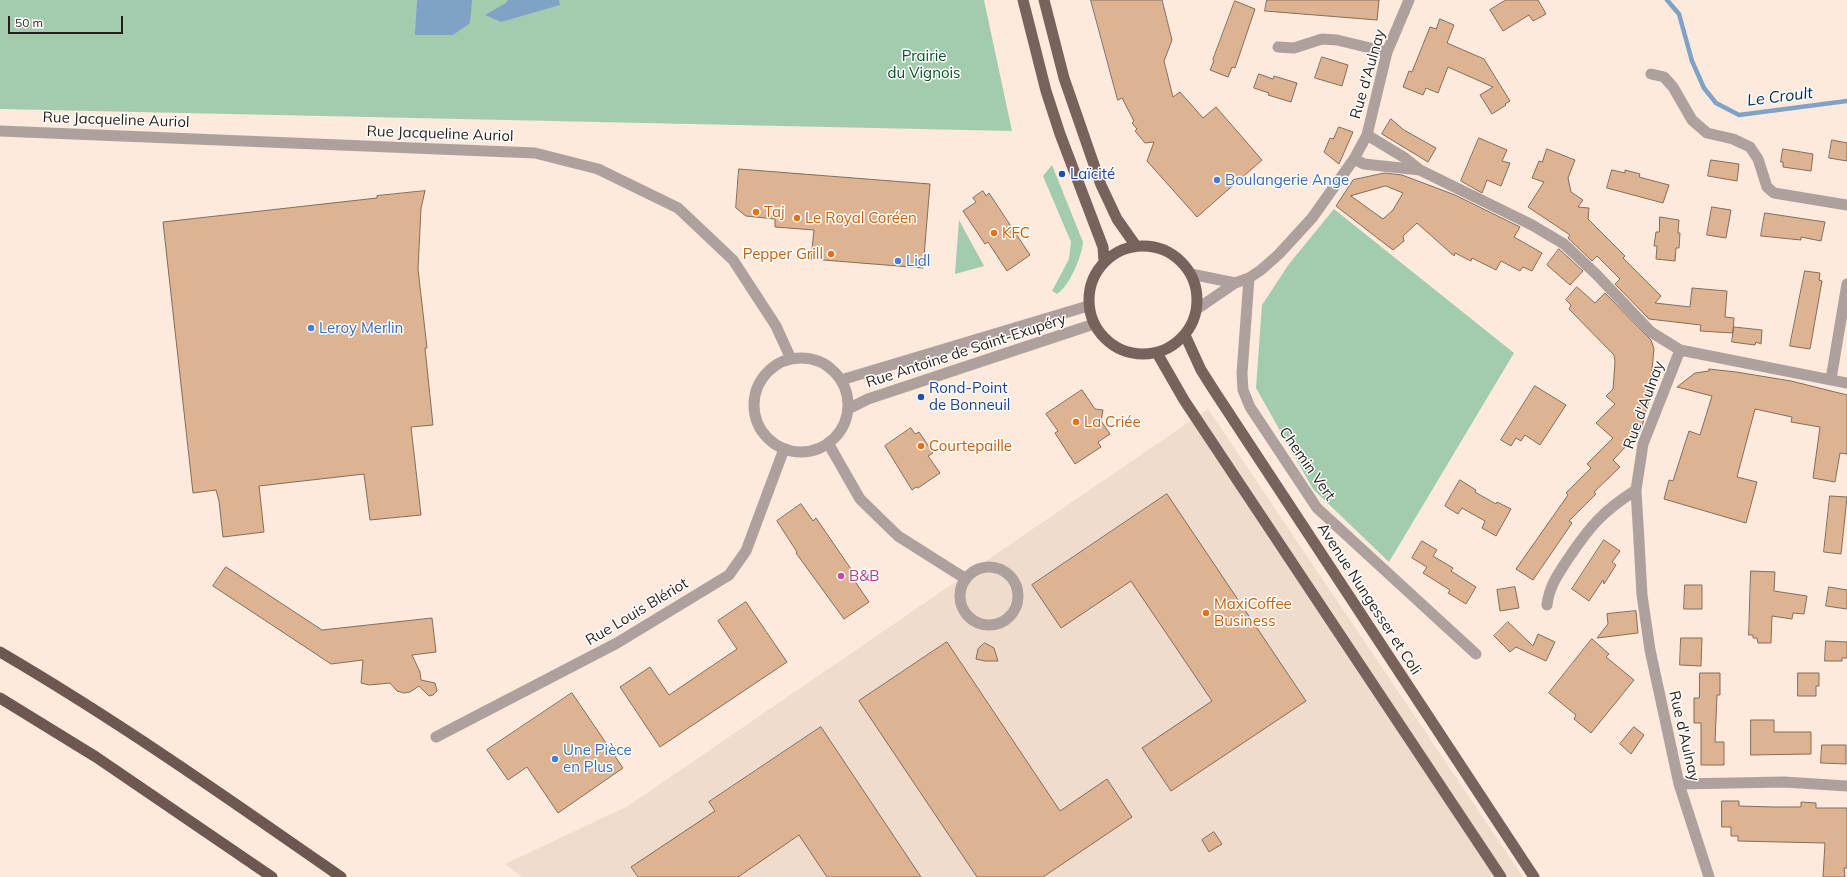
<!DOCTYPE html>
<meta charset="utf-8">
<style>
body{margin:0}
#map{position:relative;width:1847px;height:877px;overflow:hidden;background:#fdeadc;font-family:Mulish,sans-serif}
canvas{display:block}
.scale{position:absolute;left:8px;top:16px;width:115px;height:18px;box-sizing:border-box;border:2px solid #261e18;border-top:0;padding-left:5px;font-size:12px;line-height:14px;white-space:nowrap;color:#261e18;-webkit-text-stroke:3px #fff;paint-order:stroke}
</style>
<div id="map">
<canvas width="1847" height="877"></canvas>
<div class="scale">50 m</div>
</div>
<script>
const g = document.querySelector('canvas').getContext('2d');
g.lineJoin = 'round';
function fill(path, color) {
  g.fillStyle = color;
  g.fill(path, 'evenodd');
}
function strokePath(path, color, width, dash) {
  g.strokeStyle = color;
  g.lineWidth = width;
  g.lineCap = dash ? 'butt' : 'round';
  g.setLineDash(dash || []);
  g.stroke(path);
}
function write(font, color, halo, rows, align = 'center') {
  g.font = font + ' Mulish,sans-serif';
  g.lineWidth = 3;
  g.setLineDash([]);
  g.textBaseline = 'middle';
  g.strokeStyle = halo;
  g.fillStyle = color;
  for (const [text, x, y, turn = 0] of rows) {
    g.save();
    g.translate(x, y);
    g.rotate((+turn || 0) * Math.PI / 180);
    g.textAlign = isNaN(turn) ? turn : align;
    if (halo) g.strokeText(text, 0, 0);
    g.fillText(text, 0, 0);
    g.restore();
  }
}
fill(new Path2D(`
 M1208,409L1523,877H522L505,864L628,806Z`), '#efdccc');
fill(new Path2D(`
 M0,0H984L1012,131L0,109Z
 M1052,165L1083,242C1082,256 1069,287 1057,294L1052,291L1069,259L1071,242L1043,176Z
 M1334,209L1514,353L1389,562L1313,489L1256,388L1262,305L1289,264Z
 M959,220L984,266L955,274Z`), '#a2ccad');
fill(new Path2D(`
 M417,0H472L470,23L453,35H415Z
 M508,0H559L560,5L501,22L485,15L506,3Z`), '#80a2c7');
strokePath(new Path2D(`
 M1667,0L1679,14L1692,61L1704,88L1716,103L1739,115L1847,101`), '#80a2c7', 4.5);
const building = new Path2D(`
 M1091,0H1162L1172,40L1164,61L1173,97L1180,92L1203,118L1216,107L1262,160L1197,217L1147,161L1154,142L1145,143L1135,131L1137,129L1132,123L1134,121L1122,98L1118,100Z
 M1267,0H1379L1377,20L1265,11Z
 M1506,0H1538L1546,14L1533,21L1529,15L1503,31L1490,10Z
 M1235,1L1255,9L1235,68L1232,67L1228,77L1210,70L1214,61L1213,60Z
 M1440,19L1454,25L1447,43L1484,59L1510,101L1505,104L1506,105L1492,114L1480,95L1493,87L1448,67L1438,93L1426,88L1423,95L1403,87L1409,71L1412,72L1430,27L1436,29Z
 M1322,57L1348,65L1342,86L1315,78Z
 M1259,74L1273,79L1274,76L1297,83L1291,102L1268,95L1269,93L1254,88Z
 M1391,119L1404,130L1436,148L1428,162L1382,134Z
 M1339,127L1353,132L1339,164L1324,152L1330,138L1333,139Z
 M1479,138L1507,150L1502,161L1510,163L1501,186L1487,180L1482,193L1461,181Z
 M1832,140L1847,143V161L1829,158Z
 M1547,149L1575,160L1568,178L1571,192L1583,200L1578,207L1589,208L1588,219L1625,256L1623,258L1661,296L1655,303L1690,307L1692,288L1727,291L1725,317L1734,318L1733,333L1700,331L1701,325L1649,319L1615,284L1620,279L1597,256L1592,261L1568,238L1570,235L1528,207L1544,182L1532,178L1539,161L1542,162Z
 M1783,149L1813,154L1811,171L1783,167V162H1781Z
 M1711,160L1739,164L1737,181L1708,176Z
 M739,169L930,184L923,268L811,259L814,230L775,227V219L746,216L736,208Z
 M1612,170L1625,173V170L1640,174L1639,177L1669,185L1663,203L1607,188Z
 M1385,173L1402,175L1455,195L1520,227L1514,237L1542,253L1532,271L1523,267L1520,271L1501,261L1496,270L1472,258L1471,261L1455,253L1454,256L1417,223L1403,236L1404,241L1393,250L1336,206L1353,180ZM1386,186L1403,193L1393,210L1383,219L1351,196Z
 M425,191L421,208L418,269L427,348H425L433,425L411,427L421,515L370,520L364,474L259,486L264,532L223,537L219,501L216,490L193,493L163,222L377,198V196Z
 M983,191L986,196L989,193L1030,255L1007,271L988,242L985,244L963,211L976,202L973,198Z
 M1712,207L1731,210L1726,238L1707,235Z
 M1765,213L1825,222L1821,241L1801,237V240L1761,236Z
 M1660,217L1679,220L1678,233H1680L1679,248H1676L1675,261L1656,259L1657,246H1654L1656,232H1659Z
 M1559,249L1583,271L1570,285L1547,265Z
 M1805,271L1820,273L1819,280L1822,281L1810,349L1790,346Z
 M1577,287L1595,303L1605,293L1651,340L1654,349L1649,400L1641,430L1613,460L1620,467L1594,492L1596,494L1569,521L1572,523L1533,580L1516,569L1568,495L1566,493L1591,468L1587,464L1613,438L1596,423L1615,404L1606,396L1613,389L1615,362L1614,355L1569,309L1571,305L1566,300Z
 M1734,327L1762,330L1761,344L1756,342L1755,345L1732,342Z
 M1709,369L1736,372L1791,381L1847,395V454L1840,453L1835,482L1813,478L1820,427L1791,422L1792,417L1755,409L1737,477L1757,482L1746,523L1664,499L1669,480L1673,481L1689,431L1700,435L1712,396L1677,387L1695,373L1709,371Z
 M1535,386L1566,405L1540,445L1525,435L1521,441L1516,438L1511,446L1501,440Z
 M1082,390L1095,409L1103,410L1101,421L1110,434L1098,442L1101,447L1075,464L1055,433L1058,431L1046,414Z
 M911,428L915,434L919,432L933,453L928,456L940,473L918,488L916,487L912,490L885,446Z
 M1460,480L1476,490L1475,492L1496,504L1497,502L1511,509L1496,536L1482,528L1485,521L1462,508L1458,514L1445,506Z
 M1167,494L1306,701L1171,791L1142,748L1212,701L1131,581L1061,628L1032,585Z
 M1830,496L1847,497L1841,554L1824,552Z
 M801,504L813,521L816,518L853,572L850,574L869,602L844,619L796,553L797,552L777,521Z
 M1604,540L1620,551L1612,562L1616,565L1604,584L1603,580L1589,601L1572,589Z
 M1422,541L1437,550L1433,556L1453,568L1451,571L1476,587L1466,604L1448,593L1450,590L1423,573L1427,567L1412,558Z
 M226,567L322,630L432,618L436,652L412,655L420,672L421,680L435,683L437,691L433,695L429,696L419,686L410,692L404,693L397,691L390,683L369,685L361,683L363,660L331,664L213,586Z
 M1751,571L1775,572L1774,591L1807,596L1804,614L1793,613L1792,619L1772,616L1771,643H1758L1757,638H1753V635H1749Z
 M1685,585H1702V609H1684Z
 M1515,587L1519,608L1500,611L1497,590Z
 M1829,587L1847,590V609L1826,606Z
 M746,602L787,662L660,747L620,687L650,667L669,695L737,649L718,621Z
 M1636,611L1638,633L1597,638L1608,624L1607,614Z
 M1508,622L1533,646L1538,634L1555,642L1546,661L1516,647L1510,652L1494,636Z
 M1681,638H1702L1701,666L1680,665Z
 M1592,639L1609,654L1606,657L1634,680L1591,733L1574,719L1576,715L1549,693Z
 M1826,641L1847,642V658H1842V661H1825Z
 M947,642L1060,811L1107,779L1132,817L1043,877H977L859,701Z
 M985,643L994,648L998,661H985L976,659L978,649Z
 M1700,673H1720V695H1717L1715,742H1724V765H1701V723H1694V698H1699Z
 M1798,673H1819V686H1816V696H1798Z
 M572,693L623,768L558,813L527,767L508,780L487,750Z
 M1751,720H1774V732H1811V754L1751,755Z
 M821,727L921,877H827L799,835L738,877H638L631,867L715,811L709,802Z
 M1634,727L1644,735L1631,754L1620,744Z
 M1822,745H1846V764L1821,763Z
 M1722,801H1739V806L1774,807H1801V802L1816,803V808H1847V868H1844L1845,877H1823L1825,843L1738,841V836H1731V827H1722Z
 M1214,832L1222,844L1209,852L1202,840Z`);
fill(building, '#ddb392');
strokePath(building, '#826e5e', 1);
strokePath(new Path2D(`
 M1278,47L1294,48L1322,39L1337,40L1387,52
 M1651,74L1664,77L1673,87L1692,120L1707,133L1733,139L1750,147L1758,159L1767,187L1774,193L1847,205
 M1367,135L1405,158L1420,170L1532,225L1564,244L1596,274L1651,332L1680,350L1847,383
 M1354,159L1364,164L1420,170
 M1191,274L1235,283
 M1249,278L1242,373L1243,390L1250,407L1317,508L1476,654
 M1197,309L1235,283L1249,278L1261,270L1279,254L1312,218L1354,159L1367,135L1387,52L1409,0
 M1680,350L1643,444L1636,490L1639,541L1642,595L1650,650L1679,784L1709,877
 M1831,379L1847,284
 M828,443L860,499L898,536L966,579
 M960 596a29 29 0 1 1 58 0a29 29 0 1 1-58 0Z
 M1547,605C1549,587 1558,574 1568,559C1590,526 1603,511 1636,490
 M436,737L617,643L729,575L746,551L784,449
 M1679,784L1784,782L1847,786`), '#aea19d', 11);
strokePath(new Path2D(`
 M0,131L535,153L598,169L678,208L733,260L776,326L791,359
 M754 405a47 47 0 1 1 94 0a47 47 0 1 1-94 0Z
 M841,380L1088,306
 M848,409L868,399L1094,324`), '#aea19d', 11);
strokePath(new Path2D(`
 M1023,0L1046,91L1060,134L1103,247L1104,261
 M1044,0L1064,78L1101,185L1117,219L1136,246
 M1089 300a54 54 0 1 1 108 0a54 54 0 1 1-108 0Z
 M1185,335L1201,370L1215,392L1534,877
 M1157,353L1184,400L1501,877`), '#77625c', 11);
strokePath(new Path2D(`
 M0,652C118,721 229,799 341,877
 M0,698L96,757L272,877`), '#6e5750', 11);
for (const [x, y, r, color] of [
 [1062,174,4,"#1a4fb4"],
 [1217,180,4,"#3f7fe0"],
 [756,212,4,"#e8710a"],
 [797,218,4,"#e8710a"],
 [994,233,4,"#e8710a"],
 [831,254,4,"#e8710a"],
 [898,261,4,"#3f7fe0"],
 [311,328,4,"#3f7fe0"],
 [921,397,4,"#1a4fb4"],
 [1076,422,4,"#e8710a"],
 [921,446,4,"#e8710a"],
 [841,576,4,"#d1479c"],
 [1206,613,4,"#e8710a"],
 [555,759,4,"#3f7fe0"]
]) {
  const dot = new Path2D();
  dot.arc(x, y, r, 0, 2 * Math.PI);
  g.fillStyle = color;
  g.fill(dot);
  strokePath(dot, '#fff', 1.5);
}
write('15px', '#055128', '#fff', [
 ["Prairie",924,56],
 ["du Vignois",924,73]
]);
write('15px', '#261e18', '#fff', [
 ["Rue d'Aulnay",1368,74,-74],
 ["Rue Jacqueline Auriol",116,120,2],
 ["Rue Jacqueline Auriol",440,134,2],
 ["Rue Antoine de Saint-Exupéry",966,351,-18],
 ["Rue d'Aulnay",1644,405,-70],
 ["Chemin Vert",1307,464,55],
 ["Avenue Nungesser et Coli",1369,599,57],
 ["Rue Louis Blériot",637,612,-31],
 ["Rue d'Aulnay",1684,736,77]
]);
write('15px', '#164399', '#fff', [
 ["Laïcité",1070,174],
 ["Rond-Point",929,388],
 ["de Bonneuil",929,405]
], 'left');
write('15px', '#366cbe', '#fff', [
 ["Boulangerie Ange",1225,180],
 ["Lidl",906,261],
 ["Leroy Merlin",319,328],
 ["Une Pièce",563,750],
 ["en Plus",563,767]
], 'left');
write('15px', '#c56008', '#fff', [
 ["Taj",764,212],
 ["Le Royal Coréen",805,218],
 ["KFC",1002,233],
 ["Pepper Grill",823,254,"right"],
 ["La Criée",1084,422],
 ["Courtepaille",929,446],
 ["MaxiCoffee",1214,604],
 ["Business",1214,621]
], 'left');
write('15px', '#b23c85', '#fff', [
 ["B&B",849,576]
], 'left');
write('italic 16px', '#052c4f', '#fff', [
 ["Le Croult",1780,97,-7]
]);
</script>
